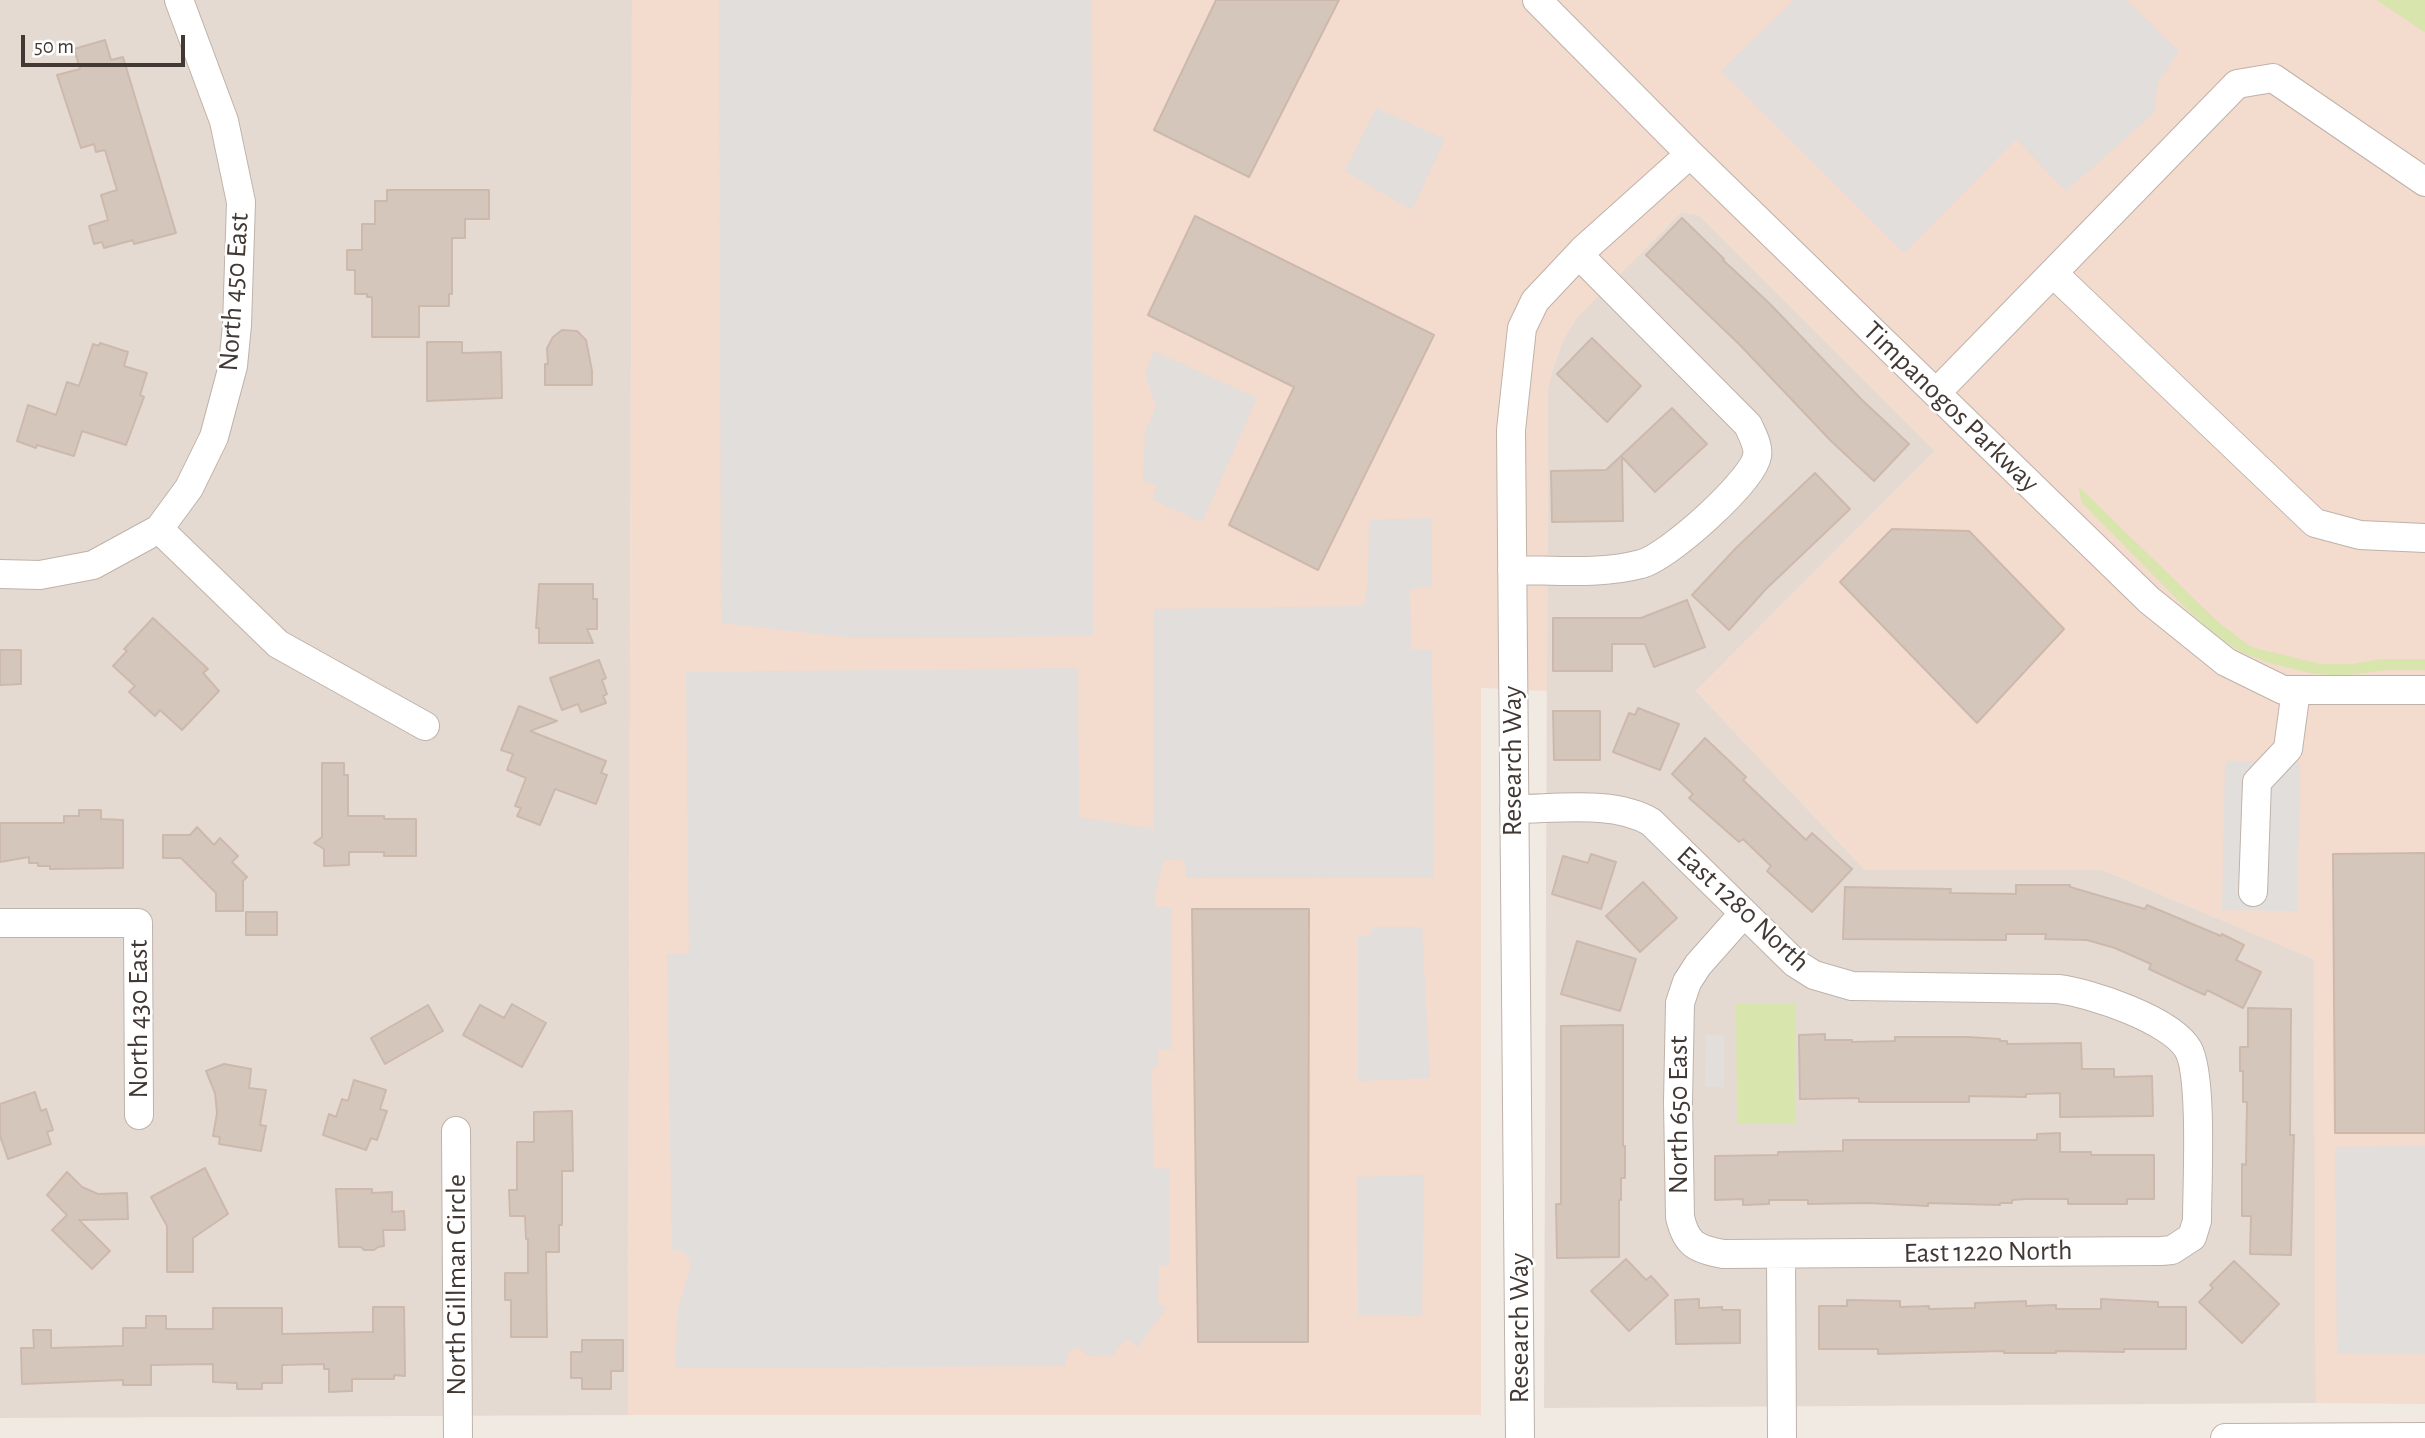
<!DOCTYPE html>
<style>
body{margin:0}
#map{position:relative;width:2425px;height:1438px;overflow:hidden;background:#f1eae3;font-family:"Alegreya Sans",sans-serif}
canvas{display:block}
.scale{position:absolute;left:21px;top:35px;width:164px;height:32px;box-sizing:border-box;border:4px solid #423934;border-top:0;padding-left:9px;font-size:21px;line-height:24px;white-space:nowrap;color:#423934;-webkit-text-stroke:5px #fff;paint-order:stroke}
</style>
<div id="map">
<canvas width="2425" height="1438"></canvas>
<div class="scale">50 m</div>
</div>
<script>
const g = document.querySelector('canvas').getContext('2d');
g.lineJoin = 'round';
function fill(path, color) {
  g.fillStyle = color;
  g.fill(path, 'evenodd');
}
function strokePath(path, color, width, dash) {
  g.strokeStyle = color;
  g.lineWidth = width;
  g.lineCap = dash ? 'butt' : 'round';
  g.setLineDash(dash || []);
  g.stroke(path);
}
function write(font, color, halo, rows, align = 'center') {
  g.font = font + ' "Alegreya Sans",sans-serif';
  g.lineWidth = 5;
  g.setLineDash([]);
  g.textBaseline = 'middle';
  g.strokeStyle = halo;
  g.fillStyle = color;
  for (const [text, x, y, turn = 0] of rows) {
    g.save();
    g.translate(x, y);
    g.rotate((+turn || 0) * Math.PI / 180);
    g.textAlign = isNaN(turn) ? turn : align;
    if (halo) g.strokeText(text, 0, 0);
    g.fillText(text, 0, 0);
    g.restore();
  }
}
fill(new Path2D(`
 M0,0H632L628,1415L0,1418Z
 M1681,212L1699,215L1935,451L1696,691L1865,870H2103L2314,959L2316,1403L1544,1408L1548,388L1553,368L1563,340L1578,316Z`), '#e5dad1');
fill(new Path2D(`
 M632,0H2425V1404L2316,1403L2314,959L2103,870H1865L1696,691L1935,451L1699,215L1681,212L1578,316L1563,340L1553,368L1548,388L1547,691L1481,688V1415H628Z`), '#f3dbce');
fill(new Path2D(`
 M2377,0H2425V32Z
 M2078,486L2218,622L2251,647L2320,664H2351L2381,659H2425V670H2387L2339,676L2310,673L2269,663L2241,652L2216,635L2191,613L2082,503Z
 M1736,1003H1795V1123H1737Z`), '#d8e5ac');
fill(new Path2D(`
 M719,0H1092L1093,636L855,638L721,623Z
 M1794,0H2126L2179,51L2158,82L2154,113L2066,191L2016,139L1904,253L1721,71Z
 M1376,108L1445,139L1412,210L1345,171Z
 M1154,351L1257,398L1202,522L1153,500L1156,485L1143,481L1145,432L1156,406L1145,373Z
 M1431,518L1432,587L1410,589L1411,650H1432L1434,877L1186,878L1185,863L1182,860H1166L1162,865L1154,899L1156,907H1171L1172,1050H1158V1068H1152L1153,1168L1170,1169V1265H1159L1158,1303L1166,1308L1138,1347L1127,1339L1116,1349L1114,1355L1088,1356L1080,1348H1075L1069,1351L1065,1366L675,1368L678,1311L691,1264L686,1254L679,1250L672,1251L667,954H685L689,950L686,672L1078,668L1079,817L1154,829V609L1364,606L1368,583L1369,520Z
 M2225,761L2300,763L2297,911L2222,910Z
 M1372,927H1422L1430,1078L1358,1081V936H1368L1372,933Z
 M1706,1035H1724V1087H1705Z
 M2425,1146V1354H2337L2335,1147Z
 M1424,1175L1422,1316L1358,1315L1357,1177Z`), '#e1dedc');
const building = new Path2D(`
 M1216,0H1339L1249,177L1154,130Z
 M105,40L111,60L123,57L176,233L134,244L133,240L104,248L102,242L94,244L89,226L108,220L101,195L117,190L105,150L96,152L94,144L81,148L57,75L80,69L74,49Z
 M387,190H489V219H465V238H452V294H449V306H419V337H372V297H367V294H355V270H347V250H362V224H375V201H387Z
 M1195,216L1434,335L1318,570L1229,525L1294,387L1148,315Z
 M1682,218L1724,259L1723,260L1770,304L1861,399L1909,444L1874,481L1831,441L1740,345L1646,255Z
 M562,330L577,331L586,340L592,371V385H545V364H548L547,348L553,337Z
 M1592,338L1641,386L1607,422L1557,374Z
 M427,342H462V353L501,352L502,398L427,401Z
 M100,343L128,352L124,366L147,373L140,395L144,397L126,445L82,431L74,456L37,445L36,448L17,441L28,405L56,415L67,382L79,386L93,344L99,346Z
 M1672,408L1707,444L1655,492L1622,457L1623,521L1552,522L1551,471L1606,470Z
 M1815,473L1850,509L1766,589L1729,630L1692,595L1737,547Z
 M1892,529L1969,531L2064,629L1977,723L1840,582Z
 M539,584H593V599H597V629H587L593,643H539V628H536Z
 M1687,600L1705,647L1654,667L1645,644H1612V671H1553V618H1641Z
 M153,618L208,669L203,673L219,691L182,730L160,710L155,716L129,692L135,686L113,666L127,651L124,649Z
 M0,650H21V684L0,685Z
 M599,660L606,678L602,680L607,694L603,696L606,703L581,712L578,704L562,710L550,678Z
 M519,706L557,721L530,731L606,761L601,773L607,775L596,804L555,789L540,825L517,816L521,808L515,806L526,778L507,770L513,754L501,750Z
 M1638,708L1679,724L1660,770L1613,752L1629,713L1635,715Z
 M1553,711H1600V760H1554Z
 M1705,738L1746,777L1743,780L1806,840L1812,833L1852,869L1812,912L1767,871L1771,866L1743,839L1739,842L1689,798L1693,794L1672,774Z
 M322,763H344V775H348V816H384V819H416V856H384V852H349V865L324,866V849L314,843L322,837Z
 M79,810H101V819L123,820V868L50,869V866H38V863H29V857L0,862V823H64V816H79Z
 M197,827L214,845L220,838L238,856L232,862L247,877L243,881V911H216V893L181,858H163V835H190Z
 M2425,853V1133H2335L2333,854Z
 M1591,854L1616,862L1601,909L1552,894L1563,856L1588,863Z
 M1643,882L1677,918L1640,952L1606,916Z
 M2016,885H2070V887L2145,909L2147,905L2221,936L2222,934L2244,945L2236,960L2261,972L2243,1008L2207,990L2205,995L2149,969L2151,964L2115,948L2087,940L2045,939L2046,934H2006V940L1843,939L1845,887L1951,889L1950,893L2016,894Z
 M1192,909H1309L1308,1342H1198Z
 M246,912H277V935H246Z
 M1577,941L1636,959L1620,1011L1561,994Z
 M512,1004L546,1023L522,1067L463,1035L480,1005L504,1018Z
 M428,1005L443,1031L385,1064L371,1038Z
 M2248,1008L2291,1009L2290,1135H2294L2291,1255L2250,1254L2251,1216H2242V1164L2246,1165L2247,1102H2243V1071H2240V1047H2248Z
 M1623,1025V1146H1625V1178H1621V1200H1619V1257L1557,1258L1556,1204H1561V1026Z
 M1825,1034V1040H1852V1042L1895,1041V1037H1968L2000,1039V1041H2007V1044L2081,1043L2082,1069H2114V1077L2152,1076L2153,1116L2060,1117V1093L2026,1094V1097L1969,1096V1102H1859V1098L1800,1099L1799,1035Z
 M224,1064L251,1069L249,1088L266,1090L260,1125L266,1126L261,1151L219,1144L220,1137L213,1136L217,1113L215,1093L206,1071Z
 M354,1080L386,1090L380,1109L387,1111L377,1140L371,1138L366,1150L323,1135L329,1114L336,1117L342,1099L348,1101Z
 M35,1092L41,1111L46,1109L53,1130L47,1132L51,1144L8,1159L0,1136V1104Z
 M572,1111L573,1171H562V1225H559V1252H546L547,1337H511V1300H505V1273H528V1239H526L525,1216H510L509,1190H517V1142H534V1112Z
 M2060,1133V1152H2091V1155H2154V1199H2127V1204H2068V1199H2026L2012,1200V1203H2000V1205L1928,1203V1206L1868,1203L1808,1204V1200H1769V1204L1743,1205V1199L1715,1200V1156L1778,1155V1152L1843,1151V1140H2037V1134Z
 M205,1168L228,1214L193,1238V1272H167V1226L151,1197Z
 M67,1172L82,1187L98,1194L127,1193L128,1219L79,1220L110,1251L92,1269L52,1230L67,1215L47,1195Z
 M336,1189H372V1193L392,1192V1212L404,1211L405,1230H383L384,1246L378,1247L374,1250H364L361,1247H339Z
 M1626,1259L1646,1280L1651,1276L1668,1295L1629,1331L1591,1291Z
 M2234,1261L2279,1304L2242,1343L2199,1302L2213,1288L2210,1285Z
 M1699,1299V1308L1722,1307V1310H1740V1343L1676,1344L1675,1300Z
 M2101,1299L2158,1302V1307H2186V1349H2124V1352L2056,1351V1353H2004V1351L1878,1354V1349H1819V1306H1847V1300L1900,1301V1307L1929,1306V1309L1975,1308V1303L2026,1301V1306L2056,1305V1309H2101Z
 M373,1307H404L405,1376L394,1375V1379H352V1391L329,1392V1369H324V1364L282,1365V1383H262V1389H237V1383L213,1382V1364L151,1365V1385H123V1380L22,1384L21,1348H34L33,1330H51V1348L123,1346V1328H146V1316H166V1329H213V1308H282V1334L373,1332Z
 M582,1340H623V1371H611V1389H582V1378H571V1352H582Z`);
fill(building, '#d5c6bc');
strokePath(building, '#cdb9ac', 2);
const minor = new Path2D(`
 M1537,0L1690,154L2149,600L2226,662L2283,690H2425
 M2053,273L2315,523L2360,535L2425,538
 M1936,393L2237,84L2273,78L2425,182
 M159,529L278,644L425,726
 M1512,570C1555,570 1600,575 1641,564C1667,558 1753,481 1757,456C1759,446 1752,434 1748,425L1579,255
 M0,574L40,575L93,565L159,529L189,488L214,437L233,366L237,325L241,202L224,121L179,0
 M1514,809C1557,809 1614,800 1651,822L1795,963L1814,975L1852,986L2058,989C2091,993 2171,1020 2188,1049C2203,1075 2197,1186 2197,1221L2192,1237L2172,1250L2161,1251L1723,1254C1696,1249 1686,1244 1680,1217L1678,1102L1680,1003L1687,982L1698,965L1744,913
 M2253,892L2257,782L2288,749L2296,690
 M0,923H138L139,1115
 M456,1131L458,1438
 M1781,1254L1782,1438
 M1520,1438L1511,430L1522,328L1535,301L1583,250L1690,154
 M2225,1438L2425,1437`);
strokePath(minor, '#bfb2a9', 30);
strokePath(minor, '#fff', 28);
write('28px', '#423934', '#fff', [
 ["North 450 East",234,292,-86],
 ["Timpanogos Parkway",1951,407,44],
 ["Research Way",1513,761,-90],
 ["East 1280 North",1743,909,43],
 ["North 430 East",139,1019,-90],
 ["North 650 East",1679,1115,-90],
 ["East 1220 North",1988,1252,-1],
 ["North Gillman Circle",457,1285,-90],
 ["Research Way",1520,1328,-90]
]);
</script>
